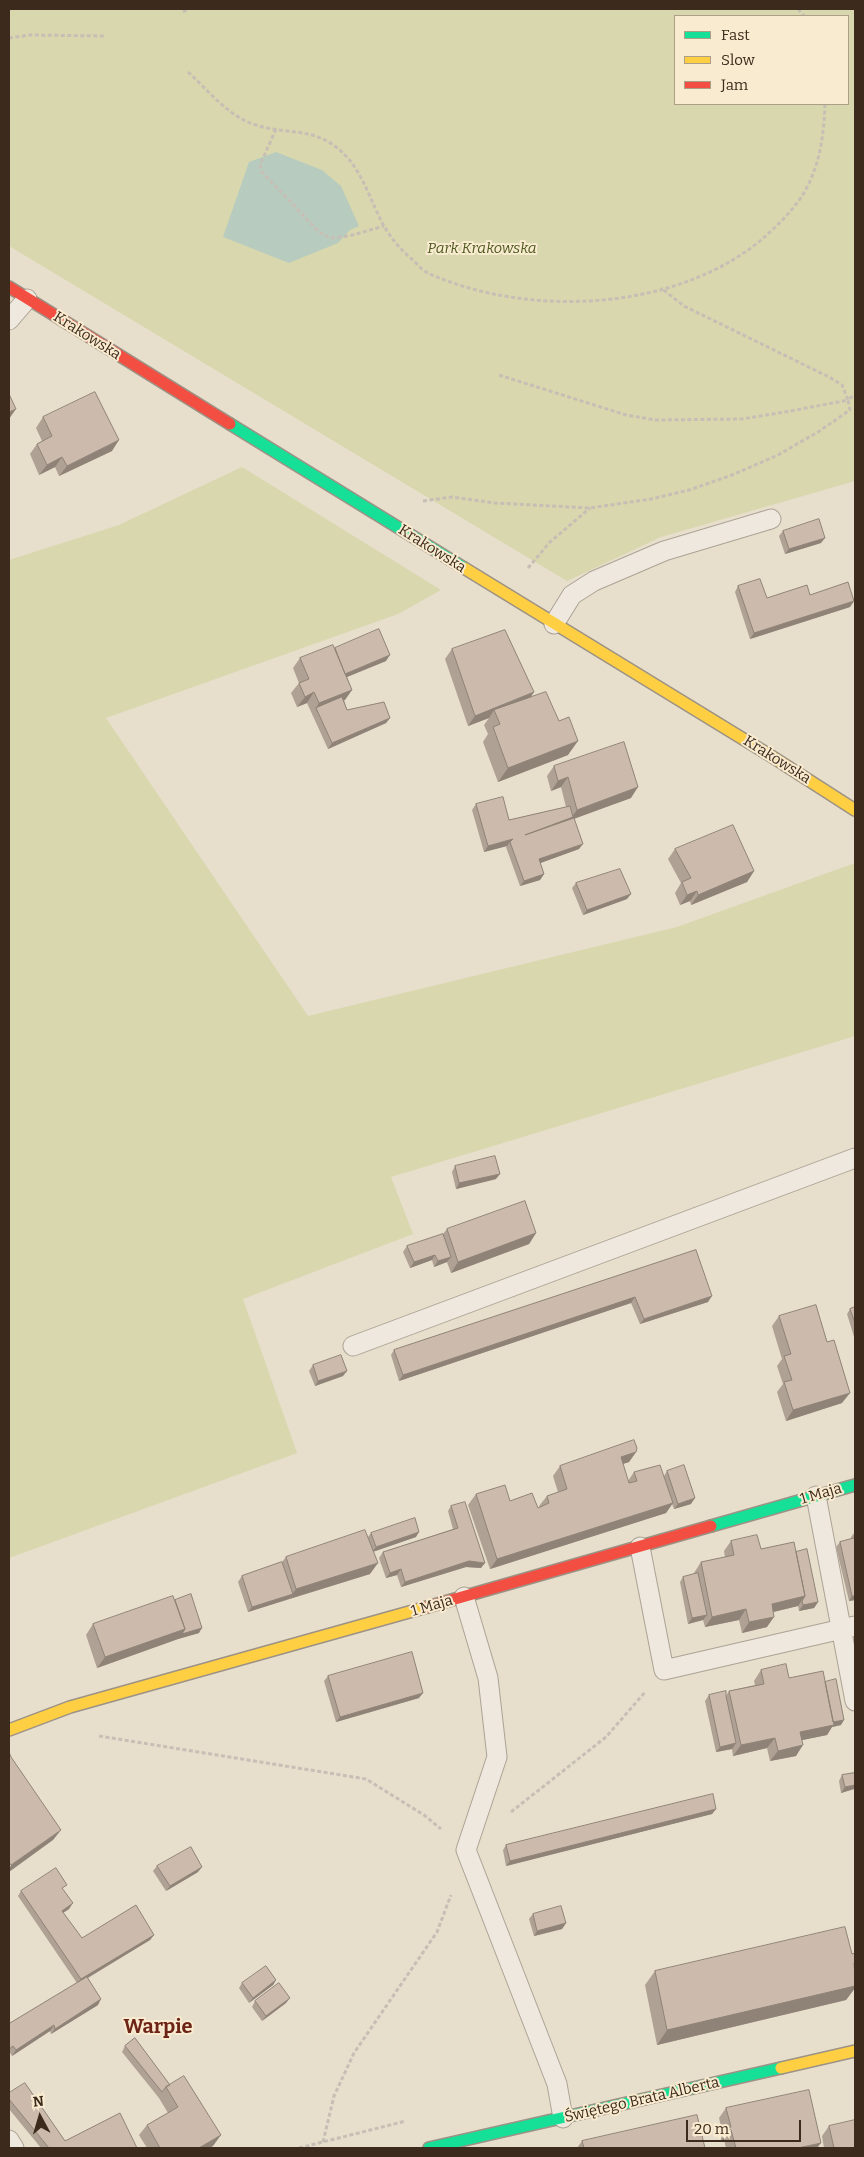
<!DOCTYPE html>
<meta charset="utf-8">
<style>
body{margin:0}
#map{position:relative;width:864px;height:2157px;overflow:hidden;background:#e7decc;font-family:Bitter,serif}
canvas{display:block}
.frame{position:absolute;inset:0;border:10px solid #3c2a1c;pointer-events:none}
.legend{position:absolute;left:674px;top:15px;width:175px;height:90px;box-sizing:border-box;background:#f9ebd0;border:1px solid #ad9e88;margin:0;padding:6px 9px;list-style:none;font-size:15px;color:#3c2a1c}
.legend li{display:flex;align-items:center;gap:10px;height:25px}
.legend b{width:25px;border:1px solid #ad9e88}
.north{position:absolute;left:15px;top:2092px;width:50px;height:50px;-webkit-text-stroke:4px #f9ebd0;paint-order:stroke;rotate:354deg;font-size:14px;font-weight:700;line-height:20px;text-align:center;color:#3c2a1c}
.north::after{content:'';display:block;margin:auto;width:18px;height:22px;background:#3c2a1c;clip-path:polygon(50% 0,100% 100%,50% 72%,0 100%)}
.scale{position:absolute;left:686px;top:2120px;width:115px;height:22px;box-sizing:border-box;border:2px solid #3c2a1c;border-top:0;padding-left:6px;font-size:15px;line-height:18px;white-space:nowrap;color:#3c2a1c;-webkit-text-stroke:4px #f9ebd0;paint-order:stroke}
</style>
<div id="map">
<canvas width="864" height="2157"></canvas>
<div class="frame"></div>
<ul class="legend">
<li><b style="height:6px;background:#16e098"></b>Fast</li>
<li><b style="height:6px;background:#ffcf43"></b>Slow</li>
<li><b style="height:6px;background:#f24e42"></b>Jam</li>
</ul>
<div class="north">N</div>
<div class="scale">20 m</div>
</div>
<script>
const g = document.querySelector('canvas').getContext('2d');
g.lineJoin = 'round';
function fill(path, color) {
  g.fillStyle = color;
  g.fill(path, 'evenodd');
}
function strokePath(path, color, width, dash) {
  g.strokeStyle = color;
  g.lineWidth = width;
  g.lineCap = dash ? 'butt' : 'round';
  g.setLineDash(dash || []);
  g.stroke(path);
}
function write(font, color, halo, rows, align = 'center') {
  g.font = font + ' Bitter,serif';
  g.lineWidth = 4;
  g.setLineDash([]);
  g.textBaseline = 'middle';
  g.strokeStyle = halo;
  g.fillStyle = color;
  for (const [text, x, y, turn = 0] of rows) {
    g.save();
    g.translate(x, y);
    g.rotate((+turn || 0) * Math.PI / 180);
    g.textAlign = isNaN(turn) ? turn : align;
    if (halo) g.strokeText(text, 0, 0);
    g.fillText(text, 0, 0);
    g.restore();
  }
}
fill(new Path2D(`
 M9,9H855V481L661,537L567,581L9,246ZM675,16H848V104H675Z
 M242,467L441,590L398,614L106,718L308,1016L677,927L855,863V1036L391,1177L413,1234L243,1299L297,1453L9,1558V560L119,525Z`), '#d9d7ad');
fill(new Path2D(`
 M276,152L322,170L341,186L359,226L350,230L338,243L289,263L223,237L249,162Z`), '#b7ccbf');
const lane = new Path2D(`
 M9,320L27,299
 M554,624L572,595L594,581L664,551L771,519
 M353,1346L855,1158
 M816,1496L855,1701
 M640,1547L664,1670L855,1626
 M464,1597L488,1678L497,1757L466,1850L557,2084L563,2118
 M9,2140L14,2148`);
const fast = new Path2D(`
 M230,424L464,568
 M711,1526L855,1485
 M429,2148L781,2068`);
const slow = new Path2D(`
 M464,568L771,756L855,810
 M9,1730L70,1707L427,1607
 M781,2068L855,2051`);
const jam = new Path2D(`
 M9,287L230,424
 M427,1607L711,1526`);
strokePath(lane, '#aca395', 21);
strokePath(fast, '#9c9285', 14);
strokePath(slow, '#9c9285', 14);
strokePath(jam, '#9c9285', 14);
strokePath(new Path2D(`
 M798,9L804,16
 M183,12L188,9
 M9,38L30,35L106,36
 M188,72C208,90 227,115 253,124C286,136 314,125 343,153C363,172 371,203 384,226C392,240 402,251 414,261C419,266 424,272 430,274C532,319 683,311 768,234C784,219 801,202 810,181C821,157 824,131 825,104
 M276,129L260,165L262,172L319,232L330,238L349,236L384,226
 M499,375L626,415L656,420L742,419L791,411L848,400L842,385L829,377L684,306L661,288
 M423,501L452,497L495,503L590,508L651,499L689,490L732,475L778,455L818,432L850,410L848,400L855,394
 M528,568L550,542L590,508
 M99,1736L366,1779L424,1815L441,1829
 M511,1812L606,1737L646,1691
 M323,2142L334,2096L354,2053L437,1932L451,1895
 M299,2148L406,2121`), '#c7bfb5', 3, [4, 2.5]);
strokePath(lane, '#eee8de', 19);
strokePath(fast, '#16e098', 11);
strokePath(slow, '#ffcf43', 11);
strokePath(jam, '#f24e42', 11);
fill(new Path2D(`
 M43,417L112,451L59,476L55,467L39,475L30,454L37,444L42,441L36,428Z
 M783,531L821,543L785,554L779,536Z
 M738,586L767,598L854,601L850,607L750,639L735,592Z
 M335,648L386,661L347,677L352,690L344,700L347,710L390,718L386,723L328,749L307,703L297,707L291,693L299,683L293,668L300,658Z
 M452,649L531,697L568,755L498,782L483,742L488,734L484,725L489,718L468,726L445,659Z
 M554,766L631,798L574,818L579,849L540,863L544,874L540,880L520,886L506,847L507,846L484,852L472,810L476,804L509,820L566,807L561,787L551,791L547,776Z
 M675,849L754,871L747,882L691,905L690,901L680,905L675,893L681,883L668,859Z
 M576,883L627,899L583,915L572,888Z
 M455,1166L496,1179L456,1189L452,1172Z
 M447,1229L536,1233L529,1244L451,1273L447,1262L434,1267L432,1260L410,1268L403,1252L407,1246L443,1234Z
 M696,1250L708,1302L640,1324L631,1303L399,1381L391,1355L394,1350Z
 M855,1307V1340L847,1314L850,1309Z
 M779,1316L842,1403L786,1421L777,1392L783,1384L777,1366L782,1359L772,1326Z
 M313,1365L343,1376L315,1386L309,1371Z
 M636,1452L629,1462L623,1464L628,1481L634,1472L664,1476L667,1471L691,1504L674,1509L672,1504L666,1513L490,1569L468,1505L476,1494L510,1501L538,1508H540L539,1506L547,1496L558,1492L553,1476L560,1466Z
 M451,1506L481,1568L466,1567L401,1587L397,1575L386,1578L379,1558L383,1552L453,1529L448,1511Z
 M855,1532V1600L849,1601L836,1547L840,1542L852,1539L851,1537Z
 M371,1533L416,1537L373,1552L370,1574L248,1612L238,1582L242,1576L282,1562L286,1557L368,1537Z
 M731,1541L761,1549L796,1552L818,1602L814,1608L799,1611L798,1606L773,1612L767,1627L742,1633L739,1620L705,1627L703,1620L688,1624L680,1582L683,1577L694,1574V1573L701,1562L725,1557L724,1551Z
 M175,1600L199,1633L178,1639L97,1668L86,1635L93,1624Z
 M761,1670L789,1678L825,1682L841,1725L832,1727L827,1735L802,1740L796,1756L770,1761L767,1748L733,1756L732,1749L716,1752L705,1701L709,1695L726,1696L729,1691L755,1685L754,1681Z
 M328,1676L419,1698L336,1722L324,1681Z
 M855,1773V1788L854,1789L841,1793L839,1781L842,1775Z
 M716,1809L712,1814L506,1866L503,1850L506,1845Z
 M157,1866L198,1872L166,1891L153,1871Z
 M63,1890L69,1909L63,1913L82,1938L154,1935L150,1940L88,1978L98,2005L51,2034L50,2031L12,2056L9,2051V2052V2024L77,1983L18,1896L21,1891Z
 M533,1914L566,1923L562,1929L534,1936L529,1919Z
 M855,1953V1988L846,2000L657,2045L645,1985L655,1971Z
 M276,1980L273,1985L249,2003L239,1988L242,1983Z
 M255,2001L286,2003L262,2021L252,2007Z
 M135,2038L213,2146L209,2148H147L139,2135L147,2125L168,2113L159,2098L122,2052L125,2046Z
 M9,2093L65,2141L137,2148H41L9,2109Z
 M726,2108L817,2148H726L724,2140L721,2141V2138L723,2135L719,2118Z
 M829,2126L855,2148H824L822,2136Z
 M582,2141L705,2148H577Z`), '#afa194');
fill(new Path2D(`
 M16,409L9,419V412Z
 M119,440L112,451L59,476L67,466Z
 M62,457L55,467L39,475L47,465Z
 M825,538L821,543L785,554L789,549Z
 M854,601L850,607L750,639L754,633Z
 M390,655L386,661L337,681L341,676Z
 M352,690L345,700L317,712L316,708L319,703Z
 M314,692L307,703L297,707L305,697Z
 M534,692L527,703L494,710L489,718L468,726L475,716Z
 M390,718L386,723L328,749L332,743Z
 M578,741L568,755L498,782L508,768Z
 M568,777L561,787L551,791L558,781Z
 M638,787L631,798L571,820L525,835L571,818L577,810Z
 M513,839L510,842L507,846L484,852L488,846Z
 M583,844L579,849L535,865L539,859Z
 M754,871L747,882L691,905L698,895Z
 M544,874L540,880L520,886L524,881Z
 M697,891L690,901L680,905L687,895Z
 M631,894L627,899L583,915L587,910Z
 M500,1174L496,1179L456,1189L459,1183Z
 M536,1233L529,1244L451,1273L458,1262Z
 M435,1255L432,1260L410,1268L414,1262Z
 M451,1257L447,1262L434,1267L438,1261Z
 M712,1296L708,1302L640,1324L644,1319Z
 M635,1297L631,1303L399,1381L403,1375Z
 M347,1371L343,1376L315,1386L318,1381Z
 M850,1393L842,1403L786,1421L793,1410Z
 M636,1452L629,1462L613,1467L621,1457Z
 M695,1498L691,1504L674,1509L678,1504Z
 M673,1503L666,1513L490,1569L497,1559Z
 M419,1532L416,1537L372,1552L376,1547Z
 M469,1561L485,1563L481,1568L466,1567L401,1587L405,1582Z
 M378,1563L370,1574L289,1599L296,1589Z
 M401,1569L397,1575L386,1578L390,1573Z
 M293,1594L289,1599L248,1612L252,1607Z
 M805,1596L798,1606L765,1614L772,1604Z
 M852,1596H855V1600L849,1601Z
 M818,1602L814,1608L799,1611L803,1605Z
 M746,1609L739,1620L705,1627L712,1617Z
 M707,1615L703,1620L688,1624L692,1618Z
 M774,1617L767,1627L742,1633L749,1622Z
 M202,1628L199,1633L178,1639L97,1668L105,1657L185,1629Z
 M423,1693L419,1698L336,1722L340,1717Z
 M844,1720L841,1725L832,1727L827,1735L793,1742L800,1732L829,1723Z
 M775,1738L767,1748L733,1756L741,1745Z
 M736,1743L732,1749L716,1752L720,1747Z
 M803,1745L796,1756L770,1761L778,1751Z
 M855,1785L854,1789L841,1793L845,1787Z
 M716,1809L712,1814L506,1866L510,1861Z
 M61,1830L53,1840L9,1872V1869L11,1865Z
 M202,1867L198,1872L166,1891L170,1886Z
 M73,1903L69,1909L58,1916L62,1911Z
 M566,1923L562,1929L534,1936L537,1931Z
 M154,1935L150,1940L77,1984L81,1979Z
 M276,1980L273,1985L249,2003L253,1998Z
 M855,1986V1988L846,2000L657,2045L667,2030Z
 M290,1998L286,2003L262,2021L266,2016Z
 M101,1999L98,2005L51,2034L55,2029Z
 M54,2025L50,2031L12,2056L16,2050Z
 M729,2130H731L724,2140L721,2141Z
 M221,2135L213,2146L209,2148H199Z
 M821,2143L817,2148H798Z`), '#8f8378');
const building = new Path2D(`
 M95,392L119,440L67,466L62,457L47,465L37,444L52,436L43,417Z
 M9,394L16,409L9,412Z
 M819,519L825,538L789,549L783,531Z
 M760,579L767,598L807,585L810,595L848,582L854,601L754,633L738,586Z
 M379,629L390,655L345,674L335,648Z
 M505,630L534,692L475,716L452,649Z
 M333,645L352,690L319,703L314,692L305,697L299,683L309,679L300,658Z
 M546,692L559,721L569,717L578,741L508,768L493,727L500,724L494,710Z
 M342,697L347,710L384,702L390,718L332,743L316,708Z
 M624,742L638,787L577,810L568,777L558,781L554,766Z
 M503,797L509,820L570,806L573,817L525,835L574,818L583,844L539,859L544,874L524,881L510,842L513,839L488,846L476,804Z
 M733,825L754,871L698,895L697,891L687,895L682,882L691,878L675,849Z
 M620,869L631,894L587,910L576,883Z
 M495,1156L500,1174L459,1183L455,1166Z
 M525,1201L536,1233L458,1262L447,1229Z
 M443,1234L451,1257L438,1261L435,1255L414,1262L407,1246Z
 M696,1250L712,1296L644,1319L635,1297L403,1375L394,1350Z
 M816,1305L827,1342L834,1340L850,1393L793,1410L784,1382L792,1380L784,1356L791,1354L779,1316Z
 M855,1307V1323L850,1309Z
 M341,1355L347,1371L318,1381L313,1365Z
 M634,1440L637,1448L636,1452L621,1457L629,1483L637,1481L634,1472L660,1465L673,1503L497,1559L476,1494L505,1485L510,1501L532,1493L538,1508L549,1503L547,1496L567,1489L560,1466Z
 M684,1465L695,1498L678,1504L667,1471Z
 M465,1502L485,1563L469,1561L405,1582L401,1569L390,1573L383,1552L458,1528L451,1506Z
 M415,1518L419,1532L376,1547L371,1533Z
 M365,1530L378,1563L296,1589L286,1557Z
 M757,1535L761,1549L794,1542L805,1596L772,1604L774,1617L749,1622L746,1609L712,1617L701,1562L734,1555L731,1541Z
 M855,1538V1596H852L840,1542Z
 M807,1549L818,1602L803,1605L802,1601L805,1596L796,1552Z
 M282,1562L293,1594L252,1607L242,1576Z
 M698,1573L707,1615L692,1618L683,1577Z
 M191,1594L202,1628L182,1634L185,1629L175,1600Z
 M173,1596L185,1629L105,1657L93,1624Z
 M412,1652L423,1693L340,1717L328,1676Z
 M786,1664L789,1678L823,1671L834,1725L800,1732L803,1745L778,1751L775,1738L741,1745L729,1691L764,1684L761,1670Z
 M836,1679L844,1720L833,1722L825,1682Z
 M726,1691V1696L736,1743L720,1747L709,1695Z
 M9,1752L11,1757L61,1830L11,1865L9,1862Z
 M855,1773V1785L845,1787L842,1775Z
 M713,1794L716,1809L510,1861L506,1845Z
 M191,1847L202,1867L170,1886L157,1866Z
 M56,1868L67,1885L62,1888L73,1903L62,1911L82,1938L136,1905L154,1935L81,1979L21,1891Z
 M561,1906L566,1923L537,1931L533,1914Z
 M845,1927L852,1954L855,1953V1962L854,1963L855,1976V1986L667,2030L655,1971Z
 M266,1966L276,1980L253,1998L242,1983Z
 M87,1977L101,1999L55,2029L54,2025L16,2050L13,2046L9,2049V2024Z
 M279,1983L290,1998L266,2016L255,2001Z
 M135,2038L170,2085L166,2087L162,2092L125,2046Z
 M184,2076L221,2135L199,2148H160L147,2125L178,2107L166,2087Z
 M25,2083L65,2141L120,2113L137,2148H49L9,2099V2093Z
 M809,2090L821,2143L798,2148H736L731,2130H729L728,2128L731,2127L726,2108Z
 M697,2115L705,2148H584L582,2141Z
 M855,2120V2148H834L829,2126Z`);
fill(building, '#ccbbac');
strokePath(building, '#8f8378', 1);
write('italic 15px', '#4f5b20', '#f9ebd0', [
 ["Park Krakowska",482,249]
]);
write('15px', '#3c2a1c', '#f9ebd0', [
 ["Krakowska",87,336,32],
 ["Krakowska",432,549,32],
 ["Krakowska",777,760,32],
 ["1 Maja",821,1494,-16],
 ["1 Maja",432,1606,-16],
 ["Świętego Brata Alberta",642,2100,-13]
]);
write('bold 20px', '#6d2416', '#f9ebd0', [
 ["Warpie",158,2027]
]);
</script>
